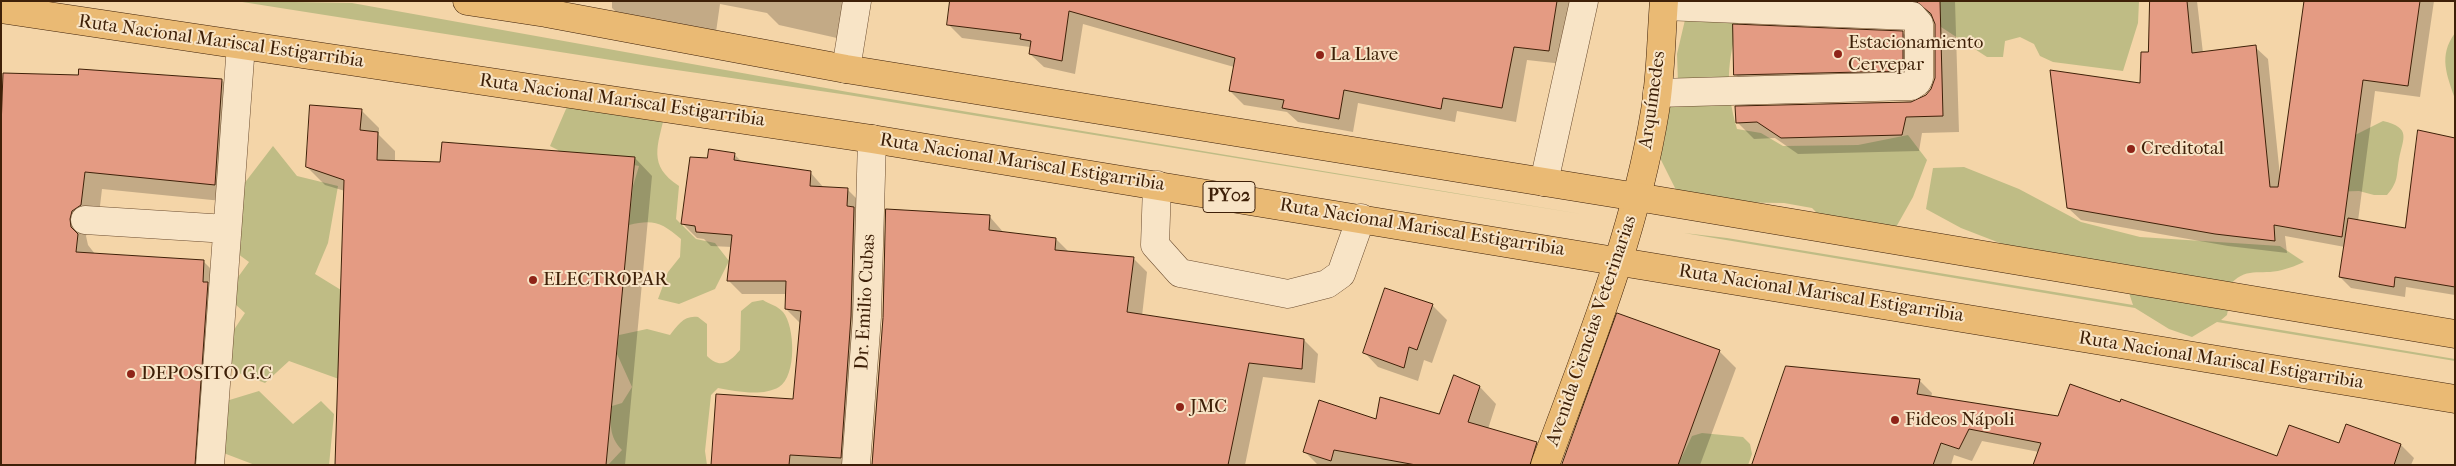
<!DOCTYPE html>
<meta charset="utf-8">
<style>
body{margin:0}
#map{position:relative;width:2456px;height:466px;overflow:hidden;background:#f4d5a8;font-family:"IM FELL French Canon",serif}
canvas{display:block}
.frame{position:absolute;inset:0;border:2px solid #3e2008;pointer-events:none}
</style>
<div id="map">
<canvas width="2456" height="466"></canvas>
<div class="frame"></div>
</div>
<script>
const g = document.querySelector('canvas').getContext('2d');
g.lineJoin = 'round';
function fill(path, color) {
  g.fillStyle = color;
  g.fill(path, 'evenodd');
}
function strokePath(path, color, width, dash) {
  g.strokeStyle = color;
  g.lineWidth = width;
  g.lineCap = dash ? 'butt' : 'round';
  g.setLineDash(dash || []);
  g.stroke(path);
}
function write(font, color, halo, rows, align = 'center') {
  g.font = font + ' "IM FELL French Canon",serif';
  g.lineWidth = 4;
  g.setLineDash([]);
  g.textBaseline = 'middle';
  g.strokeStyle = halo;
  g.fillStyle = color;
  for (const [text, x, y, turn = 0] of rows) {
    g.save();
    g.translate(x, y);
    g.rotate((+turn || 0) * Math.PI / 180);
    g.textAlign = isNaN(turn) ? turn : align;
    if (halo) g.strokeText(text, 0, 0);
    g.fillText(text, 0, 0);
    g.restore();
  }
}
fill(new Path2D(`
 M236,1L352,3L848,92L1581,214L848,95L649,66Z
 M1913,1H2139L2138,23L2123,71L2053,62L2040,56L2034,44L2020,37L2005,41L2003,57H1987L1918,12Z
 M1688,7L1739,21C1727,63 1725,87 1737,129L1761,133L1783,146L1858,145L1908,135L1927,160L1913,197L1895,229L1825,221L1812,208L1784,203L1713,202L1678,194L1658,154L1665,139L1664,112L1678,83L1677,54Z
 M2455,33V99C2447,75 2438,56 2455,33Z
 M569,102L665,113C658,146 647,165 679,186L676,219L696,239L715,243L729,261L715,289L679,304L658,299L668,272L680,257L681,239C662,223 654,219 629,225L633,186L639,166L623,163L562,160L558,150L550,146Z
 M2383,121C2412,128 2403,138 2399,159C2396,176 2399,181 2387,195H2374L2359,191L2330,192L2325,150Z
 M273,146L297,176L338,186L328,243L315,274L341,290L361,387L289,361L265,383L236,372L224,345L245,313L225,295L249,262L227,246L230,202Z
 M1964,167L2019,189L2081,222L2140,237L2280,246L2304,262C2297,265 2290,268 2282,270C2259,276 2246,265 2228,287L2230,298L2227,315L2221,320L2455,359V361L2217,322L2192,337L2169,329L2135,308L1684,233L1727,238L2133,305L2129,293L1961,228L1926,209L1933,168Z
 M763,300C769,304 778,306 783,312C795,326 797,376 779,387C762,397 735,391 718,388L711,395L705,451L707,465H608L622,450C609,437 610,423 612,406L622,403L632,387L617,354L619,335L647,329L670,335C678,325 684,315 698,317L707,324V356C720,369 729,363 740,350L741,311L752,302Z
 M259,391L293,424L321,401L334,414L329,465H255L213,449V405Z
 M1702,433L1743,437L1750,444L1752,454L1748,465H1678L1692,436Z`), '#bfbc85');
fill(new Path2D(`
 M612,1H843L837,38L779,25L767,13L720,4L715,39L630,26L612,8Z
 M951,1H1573L1563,64L1527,60L1516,122L1457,111L1455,122L1358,103L1353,132L1298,122L1287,112L1244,105L1230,91L1234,67L1083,24L1075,74L1044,67L1030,54V47L962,38L948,24Z
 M1742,1H1955L1959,132L1922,133L1919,151L1798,154L1775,138L1754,139L1737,122L1920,100L1932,90L1936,79V24L1931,17L1750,9Z
 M2151,1H2197L2203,53L2255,47L2268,59L2280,176L2305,1H2434L2420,97L2375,91L2358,221L2406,230L2455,139V295L2406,287L2405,297L2351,288L2340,277L2345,247L2285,236L2287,253L2228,246L2081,220L2068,208L2141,84L2150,54Z
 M1903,33L1920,50V87L1753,92L1736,75Z
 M222,80L239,98L232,202L102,189L98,223L89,228L86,236L88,245L95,254L204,262L221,279L213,465H1V137Z
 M362,111L379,128V135L395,151V162L441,163L635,158L652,176L625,465H336L345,191L325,185L307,167Z
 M735,155L742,162L810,172L824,188L847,189L861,203L855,465H720L794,400L800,323L786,309L787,294H742L728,280L732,247L711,246L704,239L697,238L683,224L708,159Z
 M990,217L1004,233L1056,239L1069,252L1133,258L1147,272L1142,316L1304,340L1318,354L1315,383L1263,377L1245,465H873Z
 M1432,305L1447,320L1432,363L1424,360L1418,381L1378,367L1364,352Z
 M1719,351L1736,368L1700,465H1563Z
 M1919,380L1932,393L1931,398L2278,458L2340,445L2347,425L2401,445L2414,458L2411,465H2034L2039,452L1982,441L1972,461L1954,455L1951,465H1753Z
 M1480,387L1496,404L1488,429L1536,443L1553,459L1551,465H1318L1305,452L1377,420L1440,415Z`), '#0003');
const building = new Path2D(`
 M950,1H1557L1549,51L1514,47L1502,108L1443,98L1441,109L1344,90L1339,119L1282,108L1284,100L1229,91L1235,58L1069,11L1062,61L1029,54L1031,41L1020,39L1021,34L947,25Z
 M1916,1H1940L1943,116L1906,117L1902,135L1781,138L1757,122L1736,123L1735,106L1911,102L1926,95L1931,89L1935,78V24L1931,14Z
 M2150,1H2187L2192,53L2256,45L2270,187H2278L2304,1H2420L2408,86L2363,80L2342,237L2274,225L2275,241L2215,234L2067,208L2050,70L2140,83L2141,52H2148Z
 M1733,24L1903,31V71L1734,75Z
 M79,69L222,79L215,185L85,172L81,205L72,211L70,219L71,227L78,234L76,252L204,260L203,282H208L195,465H1V128L3,73L78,75Z
 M310,105L362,109L360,130L378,132L377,160L440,162L442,142L635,157L606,465H335L344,180L306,167Z
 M2418,130L2455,138V287L2395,277L2394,287L2339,277L2348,218L2405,228Z
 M709,149L735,153L734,160L811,171L810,186L848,188L847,206L854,207L851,316L841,458L790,455L789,465H711L716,394L793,399L801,311L785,309L786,281H727L732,235L696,232L695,226L681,224L690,157L707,158Z
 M886,209L990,215L989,230L1056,238L1055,250L1134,257L1127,312L1304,339L1302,369L1249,363L1228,465H872L883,318Z
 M1385,288L1433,304L1417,350L1409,347L1404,368L1363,353Z
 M1617,313L1720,350L1678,465H1562Z
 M1786,366L1920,379L1917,394L2058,416L2070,384L2120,402L2121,399L2277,456L2289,425L2339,443L2346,424L2401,444L2394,465H2033L2041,443L1969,429L1959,449L1941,443L1933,465H1752Z
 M1454,375L1480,386L1468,422L1537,442L1530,465H1416L1334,450L1331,461L1303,452L1319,400L1376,419L1380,397L1439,414Z`);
fill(building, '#e49b83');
strokePath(building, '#3e2008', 1);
const minor = new Path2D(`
 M846,69L857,1
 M1657,93L1911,86L1917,82L1919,78V24L1912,16L1664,6
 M1544,182L1584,1
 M1157,185L1155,245L1180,273L1288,294L1327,284L1341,274L1361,218
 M85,220L227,229
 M210,465L241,45
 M856,465L867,317L872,139`);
const major = new Path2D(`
 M1545,465C1588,348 1635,234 1655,111C1661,75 1661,37 1664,1`);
const highway = new Path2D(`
 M467,1L546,13L846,69L1637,197L2455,334
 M1,9L872,139L2455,399`);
strokePath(minor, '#6c4d30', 29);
strokePath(major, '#3e2008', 29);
strokePath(highway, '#3e2008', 29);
strokePath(minor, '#f8e4c6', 28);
strokePath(major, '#eaba74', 28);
strokePath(highway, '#eaba74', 28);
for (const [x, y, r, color] of [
 [1838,54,5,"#8f2418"],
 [1320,55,5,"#8f2418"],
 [2131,149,5,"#8f2418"],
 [533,280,5,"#8f2418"],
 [131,374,5,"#8f2418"],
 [1180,407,5,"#8f2418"],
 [1895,420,5,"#8f2418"]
]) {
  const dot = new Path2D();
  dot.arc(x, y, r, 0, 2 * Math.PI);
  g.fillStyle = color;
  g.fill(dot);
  strokePath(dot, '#f8e4c6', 2);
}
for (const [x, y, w] of [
 [1229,197,52]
]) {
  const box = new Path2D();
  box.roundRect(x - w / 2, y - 15.5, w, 31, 4);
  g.fillStyle = '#f8e4c6';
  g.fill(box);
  strokePath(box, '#3e2008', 1);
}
write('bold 18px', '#3e2008', null, [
 ["PY02",1229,197]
]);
write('19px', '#3e2008', '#f8e4c6', [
 ["Ruta Nacional Mariscal Estigarribia",221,42,8],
 ["Arquímedes",1653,100,-82],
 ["Ruta Nacional Mariscal Estigarribia",622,101,8],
 ["Ruta Nacional Mariscal Estigarribia",1022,163,9],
 ["Ruta Nacional Mariscal Estigarribia",1422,228,9],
 ["Ruta Nacional Mariscal Estigarribia",1821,294,9],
 ["Dr. Emilio Cubas",866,302,-87],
 ["Avenida Ciencias Veterinarias",1592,331,-71],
 ["Ruta Nacional Mariscal Estigarribia",2221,361,9]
]);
write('19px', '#3e2008', '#f8e4c6', [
 ["Estacionamiento",1848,43],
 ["Cervepar",1848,65],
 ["La Llave",1330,55],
 ["Creditotal",2141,149],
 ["ELECTROPAR",543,280],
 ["DEPOSITO G.C",141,374],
 ["JMC",1190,407],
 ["Fideos Nápoli",1905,420]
], 'left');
</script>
